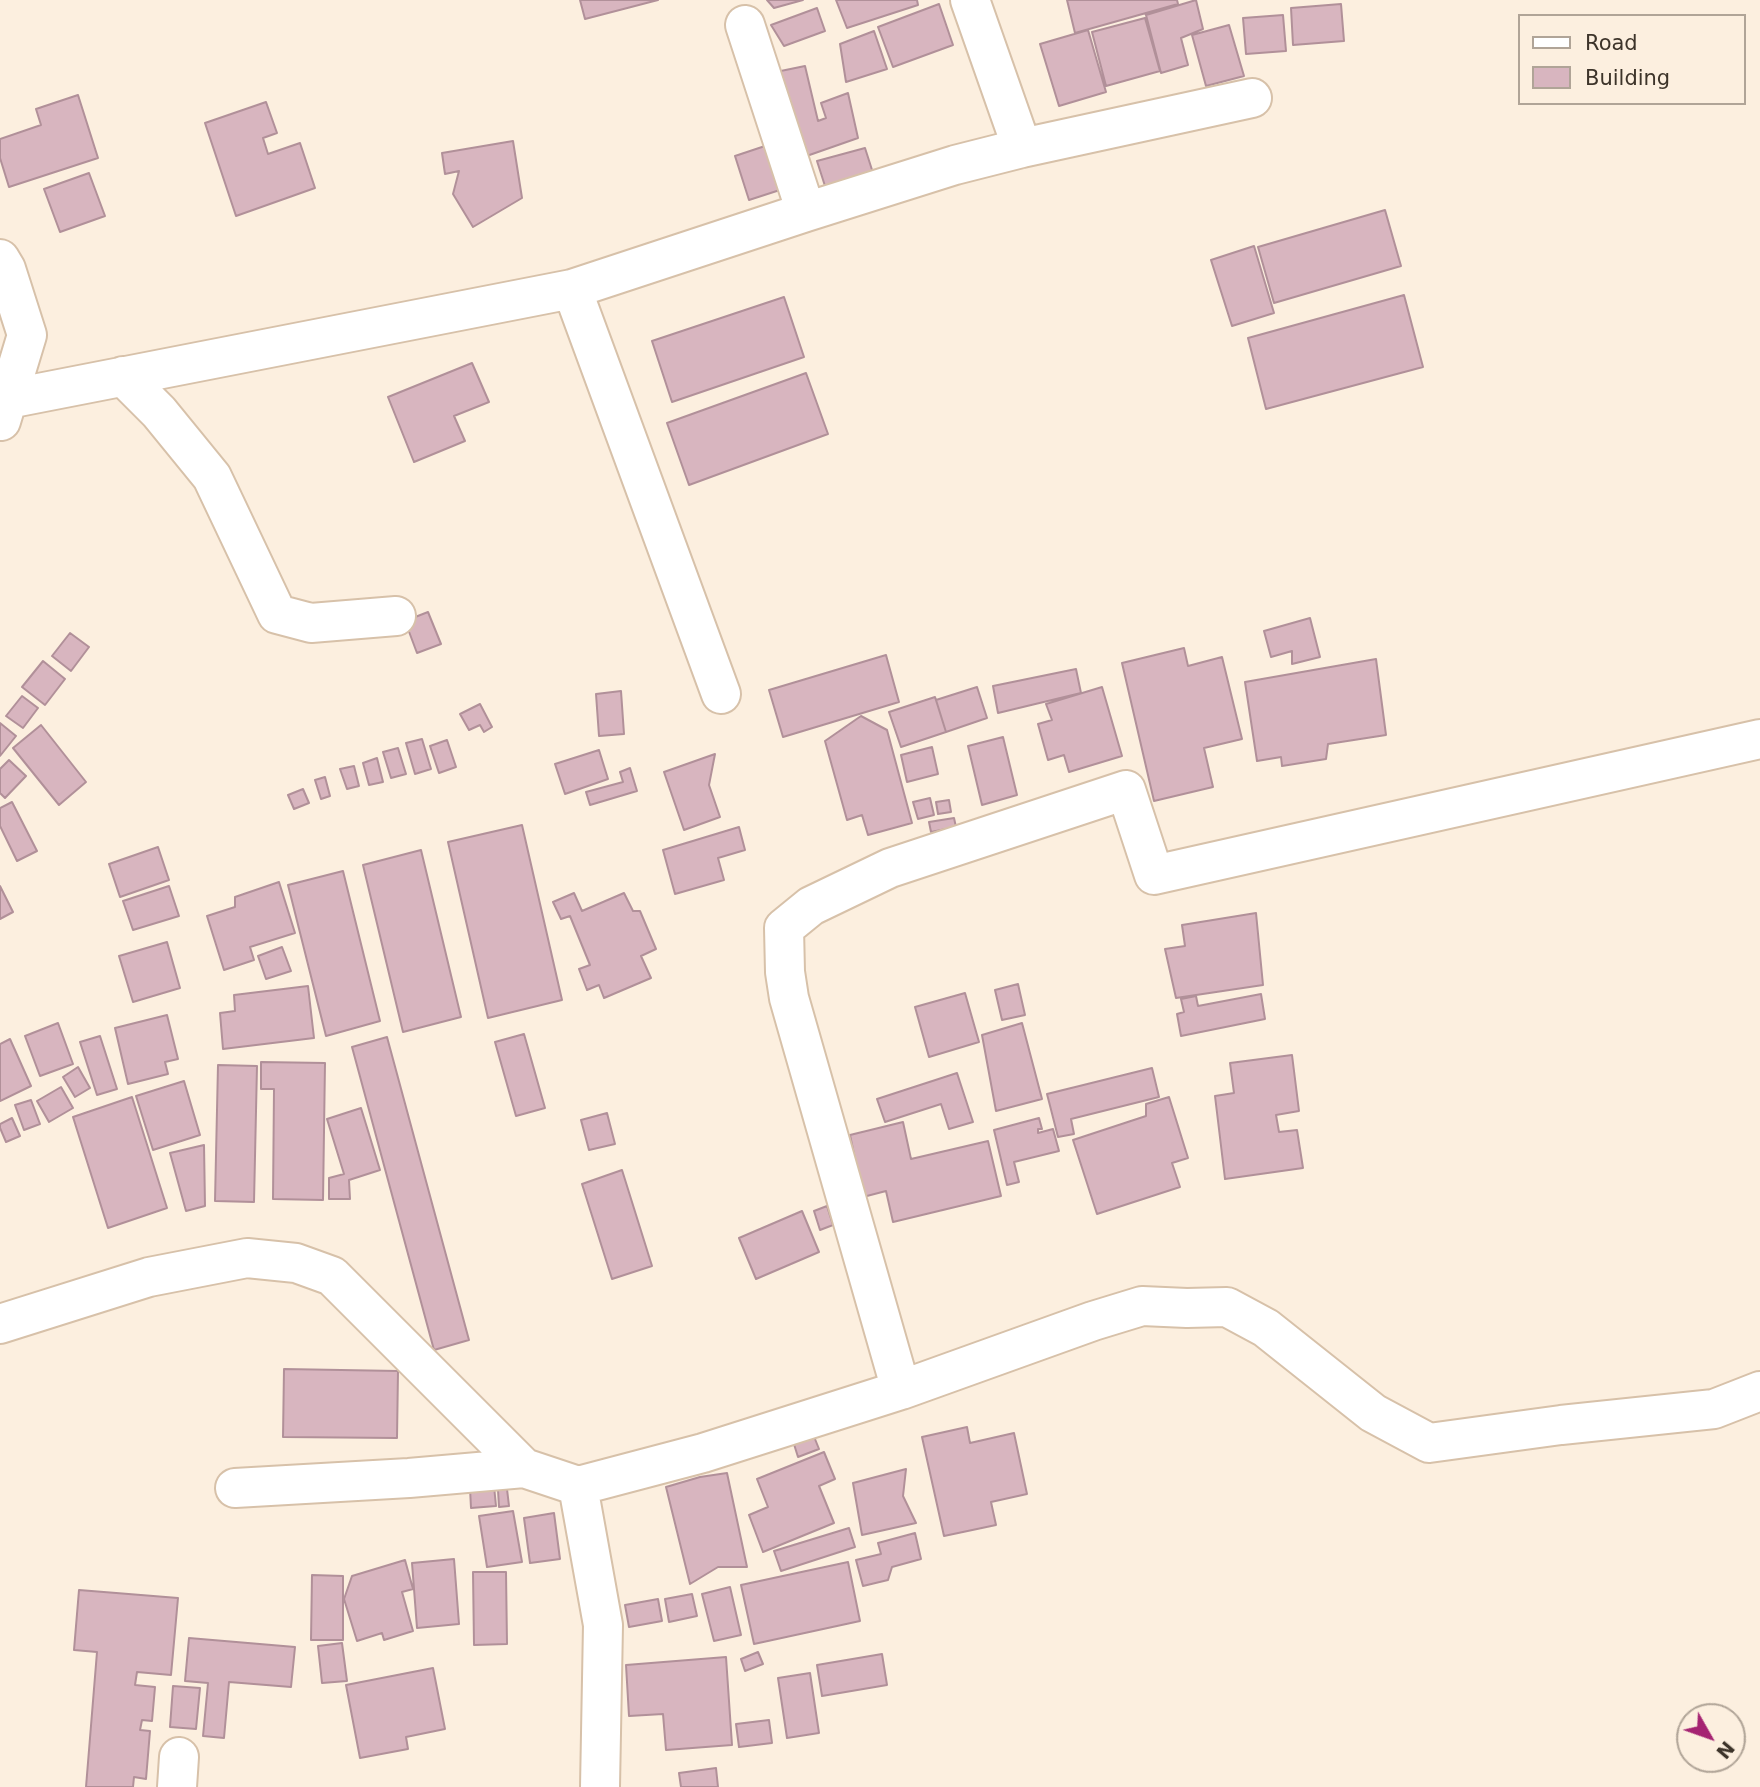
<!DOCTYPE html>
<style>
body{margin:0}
#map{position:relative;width:1760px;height:1787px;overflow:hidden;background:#fcefdf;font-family:"DejaVu Sans",sans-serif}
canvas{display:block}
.legend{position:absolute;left:1518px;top:14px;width:228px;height:91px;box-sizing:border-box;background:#fcefdf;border:2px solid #b0a497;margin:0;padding:9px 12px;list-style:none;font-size:21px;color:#3d342a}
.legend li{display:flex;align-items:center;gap:14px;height:35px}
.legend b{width:35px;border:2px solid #b0a497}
.north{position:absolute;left:1676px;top:1703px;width:70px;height:70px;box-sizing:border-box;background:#fcefdf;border:2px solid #b0a497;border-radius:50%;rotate:130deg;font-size:19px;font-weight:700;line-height:28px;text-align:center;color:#3d342a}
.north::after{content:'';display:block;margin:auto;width:24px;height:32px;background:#a52372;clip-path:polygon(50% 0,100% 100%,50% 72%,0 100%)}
</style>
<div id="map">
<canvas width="1760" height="1787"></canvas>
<ul class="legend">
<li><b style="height:9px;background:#fff"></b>Road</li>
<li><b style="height:19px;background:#d8b5bf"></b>Building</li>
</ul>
<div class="north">N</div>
</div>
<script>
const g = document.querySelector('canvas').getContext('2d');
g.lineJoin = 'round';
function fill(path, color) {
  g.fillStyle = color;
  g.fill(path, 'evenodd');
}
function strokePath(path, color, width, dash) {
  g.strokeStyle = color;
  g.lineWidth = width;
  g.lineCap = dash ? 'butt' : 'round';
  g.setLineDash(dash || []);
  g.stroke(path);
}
const building = new Path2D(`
 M580,0H658L585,19Z
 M767,0H803L774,8Z
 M836,0H917L918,5L847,28Z
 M1067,0H1177L1178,4L1075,33Z
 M1196,0L1203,29L1181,38L1188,65L1161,73L1146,15Z
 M939,4L953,45L893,67L878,27Z
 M1341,4L1344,41L1293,45L1291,8Z
 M817,8L825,31L784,46L771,25Z
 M1283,15L1286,51L1246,54L1243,18Z
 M1145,18L1160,71L1106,86L1092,32Z
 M1229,25L1244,76L1206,86L1192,35Z
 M1088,30L1106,92L1059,106L1040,44Z
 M874,31L887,69L846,82L840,44Z
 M805,66L818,121L826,118L821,103L848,93L858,138L798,159L771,73Z
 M78,95L98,158L9,187L0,158V139L41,125L36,109Z
 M266,102L277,133L263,138L268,154L300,143L315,188L236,216L205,123Z
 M513,141L522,198L473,227L453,194L459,171L445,174L442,153Z
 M771,144L786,188L749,200L735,156Z
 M865,148L873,173L825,186L817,161Z
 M89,173L105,216L60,232L44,189Z
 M1385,210L1401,266L1274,303L1258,247Z
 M1254,246L1274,313L1232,326L1211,260Z
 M1404,295L1423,367L1266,409L1248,338Z
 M784,297L804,357L672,402L652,341Z
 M472,363L489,402L454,416L465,441L414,462L388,397Z
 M806,373L828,434L689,485L667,423Z
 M428,612L441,644L417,653L405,621Z
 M1310,618L1320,657L1292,664V651L1271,657L1264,631Z
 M70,633L89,647L71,671L52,656Z
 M1184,648L1188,666L1222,657L1242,739L1204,748L1213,787L1154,801L1122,663Z
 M886,655L899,702L783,737L769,690Z
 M1376,659L1386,735L1328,744L1326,759L1282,766L1281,757L1257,761L1245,682Z
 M43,661L65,679L45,705L22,687Z
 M1076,669L1081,693L998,713L993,686Z
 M977,687L987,718L946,732L936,700Z
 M1102,687L1122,756L1069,772L1064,755L1048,760L1038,724L1052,720L1046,704Z
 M621,691L624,734L599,736L596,694Z
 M22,696L38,708L23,728L6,716Z
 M935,697L946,732L901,747L889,712Z
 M480,704L492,727L484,732L480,725L469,730L460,714Z
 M861,716L887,730L912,823L868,835L862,815L847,820L825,741Z
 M0,723L16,736L0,756Z
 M41,725L86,782L59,805L13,748Z
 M1003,737L1017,795L982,805L968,746Z
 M422,739L431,769L415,774L406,743Z
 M447,740L456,767L439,773L430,746Z
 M932,747L938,774L907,782L901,755Z
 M398,748L406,774L391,778L383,752Z
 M599,750L608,779L565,794L555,764Z
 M715,754L709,785L720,817L684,830L664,772Z
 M377,758L383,782L369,785L363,763Z
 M9,760L26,776L5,798L0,793V769Z
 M354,766L359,786L347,789L340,769Z
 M630,768L637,791L590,805L586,792L623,782L620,772Z
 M325,777L330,796L321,799L315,780Z
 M303,789L309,803L294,809L288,795Z
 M930,798L934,815L918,819L913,802Z
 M949,800L951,812L938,814L936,802Z
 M12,802L37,851L17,861L0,826V808Z
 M954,818L956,827L931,832L929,822Z
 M522,825L562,1000L488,1018L448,842Z
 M739,827L745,850L718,858L724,880L675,894L663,850Z
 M158,847L169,880L120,897L109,864Z
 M421,850L461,1017L403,1032L363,865Z
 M343,871L380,1021L326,1036L288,885Z
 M279,882L295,933L250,947L254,960L224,970L207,916L235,907V897Z
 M0,886L13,912L0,919Z
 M169,886L179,916L133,930L123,901Z
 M574,893L582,911L624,893L633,911H640L656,949L641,956L651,978L604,998L599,985L587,990L579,969L590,965L570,916L561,919L553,902Z
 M1256,913L1263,985L1176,998L1165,949L1185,946L1182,925Z
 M167,942L180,988L133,1002L119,956Z
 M282,947L291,971L266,979L258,956Z
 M1018,984L1025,1015L1002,1020L995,990Z
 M308,986L314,1038L223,1049L220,1013L235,1011L234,995Z
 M965,993L979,1042L929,1057L915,1007Z
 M1261,994L1265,1019L1181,1036L1177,1014L1184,1012L1181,999L1196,996L1198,1006Z
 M167,1015L178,1059L165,1062L168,1074L128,1084L115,1028Z
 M58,1023L73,1064L40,1076L25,1036Z
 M1022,1023L1042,1099L996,1111L982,1035Z
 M524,1034L545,1108L516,1116L495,1042Z
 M100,1036L117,1089L97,1095L80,1042Z
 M387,1037L469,1340L434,1350L352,1047Z
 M10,1039L31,1086L0,1101V1044Z
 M1292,1055L1299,1111L1276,1115L1279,1132L1297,1130L1303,1168L1225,1179L1215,1096L1234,1093L1230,1063Z
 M261,1062L325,1063L323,1200L273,1199L274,1089H261Z
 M218,1065L257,1066L254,1202L215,1201Z
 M78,1067L90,1088L75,1097L63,1077Z
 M1152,1068L1159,1097L1071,1119L1074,1134L1058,1137L1047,1094Z
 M957,1073L973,1122L949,1129L941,1104L885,1122L877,1099Z
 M184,1081L200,1135L153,1150L136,1096Z
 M61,1087L73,1108L49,1122L37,1101Z
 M132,1097L167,1208L108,1228L73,1117Z
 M1169,1097L1188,1158L1172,1163L1180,1187L1097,1214L1073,1140L1146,1116V1104Z
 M31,1100L40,1124L24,1130L15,1105Z
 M361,1108L380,1170L349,1180L350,1199H329V1178L344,1174L327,1119Z
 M607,1113L615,1144L589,1150L581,1120Z
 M12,1118L20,1136L6,1142L0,1128V1124Z
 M1039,1118L1042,1129H1038V1133L1053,1129L1059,1151L1014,1162L1019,1182L1007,1185L994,1130Z
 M903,1122L911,1159L988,1141L1001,1196L893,1222L886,1191L863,1197L850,1135Z
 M204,1145L205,1206L186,1211L170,1153Z
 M622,1170L652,1266L612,1279L582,1184Z
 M827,1206L833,1225L820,1230L814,1211Z
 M802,1211L819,1252L756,1279L739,1238Z
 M284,1369L398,1371L397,1438L283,1437Z
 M967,1427L970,1443L1014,1433L1027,1494L991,1502L996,1525L944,1536L922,1437Z
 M813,1434L819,1449L798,1457L793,1441Z
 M824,1452L835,1479L819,1486L834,1523L763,1552L749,1515L768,1507L757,1479Z
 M906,1469L903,1496L916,1523L862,1535L853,1483Z
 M727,1473L747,1567H718L690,1584L666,1487L700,1477Z
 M494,1486L496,1506L471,1508L470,1488Z
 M507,1489L509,1506L499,1507L498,1490Z
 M513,1511L522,1562L487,1567L479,1516Z
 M554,1513L560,1559L530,1563L524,1518Z
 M849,1528L855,1547L781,1571L774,1551Z
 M915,1533L921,1559L892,1567L888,1580L863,1586L856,1560L881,1554L878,1543Z
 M454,1559L459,1624L417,1628L412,1563Z
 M405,1560L413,1589L402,1592L413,1631L384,1640L382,1633L357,1641L344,1599L352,1576Z
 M848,1562L860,1621L754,1644L741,1585Z
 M473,1572H506L507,1644L474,1645Z
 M312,1575L343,1576V1640H311Z
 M730,1587L741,1635L714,1641L702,1594Z
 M79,1590L178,1598L171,1675L137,1672L135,1685L155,1687L152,1721L142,1720L140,1730L150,1731L146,1779L134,1777L133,1787H86L97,1652L74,1650Z
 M692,1594L697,1616L669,1622L665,1599Z
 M658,1599L662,1621L629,1627L625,1605Z
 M189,1638L295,1647L291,1687L229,1682L224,1738L203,1736L208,1683L185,1681Z
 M342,1643L347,1681L322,1683L318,1646Z
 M758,1652L763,1664L745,1671L741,1659Z
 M882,1654L887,1685L822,1696L817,1665Z
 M726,1657L732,1745L666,1750L663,1714L629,1716L626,1665Z
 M433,1668L445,1729L406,1737L408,1749L360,1758L346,1685Z
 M810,1673L819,1733L787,1738L778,1678Z
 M173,1686L200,1688L196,1729L170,1727Z
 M769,1720L772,1743L739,1747L736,1724Z
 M716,1768L718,1787H681L679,1773Z`);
fill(building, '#d8b5bf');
strokePath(building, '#b19099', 2);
const street = new Path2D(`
 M970,0L1022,148
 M745,25L806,212
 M0,259L6,269L27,335L1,421
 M572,289L721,694
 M123,376L159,412L212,477L277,614L311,623L396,616
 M8,399L572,289L806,212L955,165L1022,148L1252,98
 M0,1324L149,1277L247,1258L296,1263L332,1276L524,1468L578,1486L703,1453L901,1390L1093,1321L1142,1306L1187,1308L1227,1307L1266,1328L1373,1413L1429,1443L1561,1425L1714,1409L1760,1391
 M901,1390L789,998L785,972L784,928L811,906L890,868L1126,790L1154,875L1760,739
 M578,1486L603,1625L600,1787
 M235,1488L409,1478L524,1468
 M177,1787L179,1757`);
strokePath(street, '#d7c1a9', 42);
strokePath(street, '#fff', 38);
</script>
